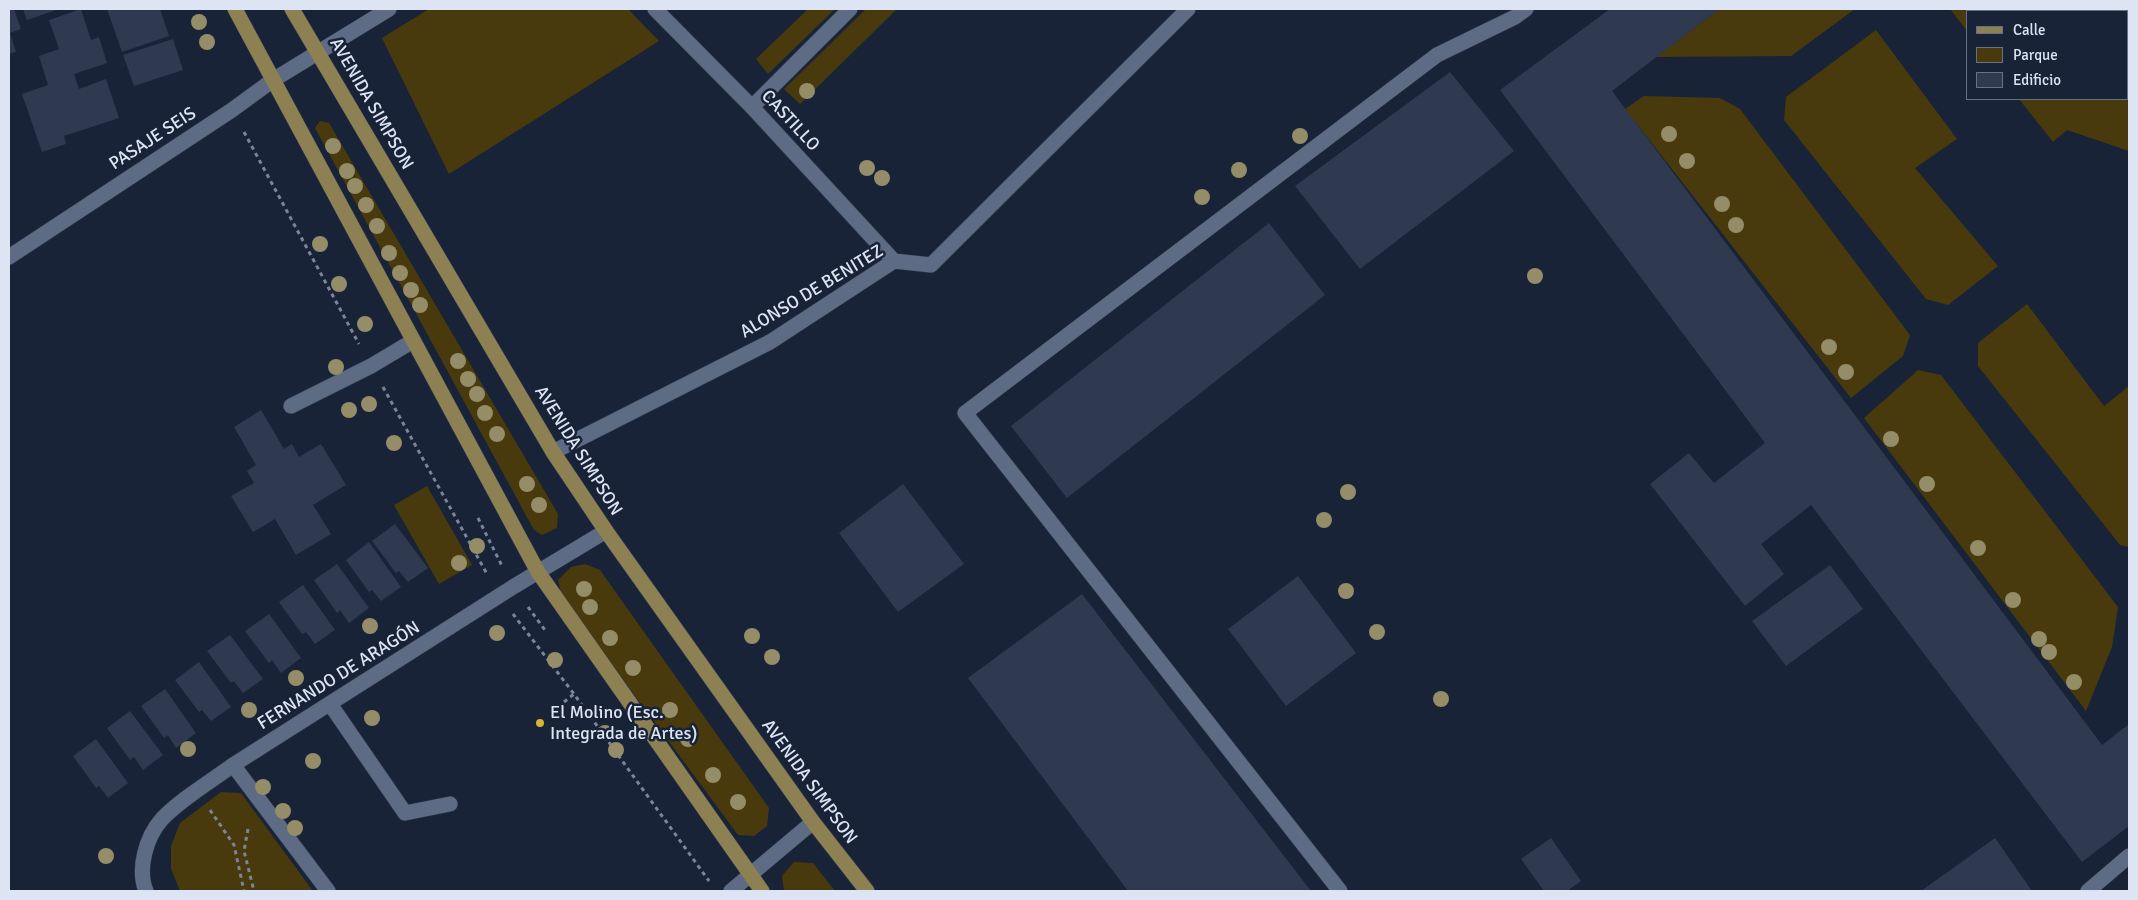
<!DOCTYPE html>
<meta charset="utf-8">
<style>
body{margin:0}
#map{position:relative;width:2138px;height:900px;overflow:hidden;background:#182338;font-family:Signika,sans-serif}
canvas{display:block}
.frame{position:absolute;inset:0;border:10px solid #dde5f4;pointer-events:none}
.legend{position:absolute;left:1966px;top:10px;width:162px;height:90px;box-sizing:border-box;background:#182338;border:1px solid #677183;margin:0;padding:6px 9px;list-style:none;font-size:15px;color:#dde5f4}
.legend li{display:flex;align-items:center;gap:10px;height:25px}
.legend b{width:25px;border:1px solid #677183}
</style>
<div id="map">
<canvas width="2138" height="900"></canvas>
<div class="frame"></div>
<ul class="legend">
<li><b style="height:6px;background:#8d8153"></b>Calle</li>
<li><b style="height:14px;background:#483a0c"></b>Parque</li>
<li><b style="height:14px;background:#2f3a51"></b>Edificio</li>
</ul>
</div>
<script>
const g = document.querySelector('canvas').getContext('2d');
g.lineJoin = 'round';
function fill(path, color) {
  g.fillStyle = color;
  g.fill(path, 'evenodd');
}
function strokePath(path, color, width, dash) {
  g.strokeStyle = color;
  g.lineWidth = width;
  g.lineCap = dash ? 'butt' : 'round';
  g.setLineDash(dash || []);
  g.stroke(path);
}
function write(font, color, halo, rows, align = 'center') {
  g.font = font + ' Signika,sans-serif';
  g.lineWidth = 5;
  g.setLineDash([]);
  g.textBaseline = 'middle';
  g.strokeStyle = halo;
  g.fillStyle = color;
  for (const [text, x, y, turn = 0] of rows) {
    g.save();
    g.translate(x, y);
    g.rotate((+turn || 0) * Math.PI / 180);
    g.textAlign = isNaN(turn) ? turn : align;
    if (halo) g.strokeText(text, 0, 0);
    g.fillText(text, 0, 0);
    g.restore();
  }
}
fill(new Path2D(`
 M429,9H628L659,41L449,174L382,38Z
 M808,9H835L768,74L756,59Z
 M866,9H897L800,104L784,89Z
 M1719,9H1855L1791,56L1656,57Z
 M1950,9H2058L2060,11H1967V31Z
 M1876,30L1957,139L1915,168L1998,266L1948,305L1926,299L1784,120L1786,97Z
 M1644,96L1720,98L1740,109L1910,335L1903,356L1851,398L1625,109Z
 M2019,99H2125L2129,104V151L2067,130L2053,142Z
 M320,121L329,123L558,514L557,528L542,535L534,530L315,128Z
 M2027,304L2104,406L2129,386V547L2120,545L1978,366V343Z
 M1918,370L1941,375L2118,607L2112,647L2086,711L1864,418Z
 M427,486L472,565L439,584L394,505Z
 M585,564L600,570L769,808L767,826L754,836L738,835L562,597L558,580L571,567Z
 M221,792L241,793L313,891H180L171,869V846L180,823Z
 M794,862L813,863L835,891H784L782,876Z`), '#483a0c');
fill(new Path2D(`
 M9,9H14L21,29L10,33L16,52L9,54Z
 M23,9H59L27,20Z
 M81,9L91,40L99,37L107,63L74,74L79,89L106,79L119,118L64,136L66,144L42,152L22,94L48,85L39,56L59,49L49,20Z
 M107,9H160L169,36L122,52Z
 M1610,9H1719L1612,91L2102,745L2129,724V826L2082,862L1811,505L1761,544L1784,574L1745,606L1650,484L1689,453L1714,483L1765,443L1500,90Z
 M2058,9H2129V104L2125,99L2127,11H2060Z
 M173,39L183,70L134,86L123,55Z
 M1450,72L1514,151L1360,269L1295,186Z
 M1269,223L1325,295L1067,498L1011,426Z
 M261,410L284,449L292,444L299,457L321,444L346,485L313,505L331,534L296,555L275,519L253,532L231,496L254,483L247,471L256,465L234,427Z
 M903,484L964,564L898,612L839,533Z
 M395,524L428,568L408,582L399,571L396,573L372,541Z
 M369,542L401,587L381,601L372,590L369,592L346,560Z
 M337,564L369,608L349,623L340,610L337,613L314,580Z
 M1830,565L1863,609L1786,666L1752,621Z
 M1298,576L1356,653L1286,706L1228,629Z
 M303,585L335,630L315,644L306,632L302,634L279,602Z
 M1082,594L1311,891H1128L968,678Z
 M269,614L301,658L281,673L272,660L269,663L245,631Z
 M230,635L263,679L243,693L234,681L231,683L207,651Z
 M199,662L231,707L211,721L202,710L199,712L175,680Z
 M165,689L196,733L176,748L168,735L164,738L141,706Z
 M130,711L163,755L143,770L134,757L130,760L107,728Z
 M96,739L128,783L108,798L99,786L96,788L73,756Z
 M1551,838L1581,881L1567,891H1544L1521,859Z
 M1995,838L2032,891H1921Z`), '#2f3a51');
const minor = new Path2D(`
 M655,9L752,107L894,261
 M752,107L850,9
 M9,257L232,110L273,80L389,9
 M291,406L371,366L413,341
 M553,452L770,342L894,261L931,265L1188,9
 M330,704L405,813L450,804
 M233,765L328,891
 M146,891C137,869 146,837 162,819C181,799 210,782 233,765L513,587L606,531
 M731,891L813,822
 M1340,891L965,413L1437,55L1515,17L1526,9
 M2088,891L2129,856`);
const major = new Path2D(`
 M235,9L538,572L762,891
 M292,9L553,452L606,531L813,822L867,891`);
strokePath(minor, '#343c4e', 16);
strokePath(major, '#343c4e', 16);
strokePath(new Path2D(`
 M244,132L359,344
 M383,387L487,574
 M478,518L502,566
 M528,607L545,630
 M513,614L574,694L709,881
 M564,702L574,694
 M210,810L234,845L244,891
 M248,829L244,851L254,891`), '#7c8597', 3, [4, 4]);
strokePath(minor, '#5e6b84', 15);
strokePath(major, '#8d8153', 15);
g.fillStyle = '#958c68';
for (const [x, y] of [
 [199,22],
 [207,42],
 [807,91],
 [1669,134],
 [1300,136],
 [333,146],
 [1687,161],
 [867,168],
 [1239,170],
 [347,171],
 [882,178],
 [355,186],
 [1202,197],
 [1722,204],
 [366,205],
 [1736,225],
 [377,226],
 [320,244],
 [389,253],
 [400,273],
 [1535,276],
 [339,284],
 [411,290],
 [420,305],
 [365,324],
 [1829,347],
 [458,361],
 [336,367],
 [1846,372],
 [468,379],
 [477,394],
 [369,404],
 [349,410],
 [485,413],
 [497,434],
 [1891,439],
 [394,443],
 [527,484],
 [1927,484],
 [1348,492],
 [539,505],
 [1324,520],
 [477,546],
 [1978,548],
 [459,563],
 [584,589],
 [1346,591],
 [2013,600],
 [590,607],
 [370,626],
 [1377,632],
 [497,633],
 [752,636],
 [610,638],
 [2039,639],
 [2049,652],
 [772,657],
 [555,660],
 [633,668],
 [296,678],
 [2074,682],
 [1441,699],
 [249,710],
 [670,710],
 [372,718],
 [605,733],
 [688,739],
 [188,749],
 [616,750],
 [313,761],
 [713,775],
 [263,787],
 [738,802],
 [283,811],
 [295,828],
 [106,856]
]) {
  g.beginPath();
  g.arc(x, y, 8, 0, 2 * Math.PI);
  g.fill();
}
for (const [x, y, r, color] of [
 [540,723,5,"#d8b434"]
]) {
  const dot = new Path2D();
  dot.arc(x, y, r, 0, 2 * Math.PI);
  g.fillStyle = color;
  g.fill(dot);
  strokePath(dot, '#182338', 2);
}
write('18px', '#dde5f4', '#182338', [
 ["AVENIDA SIMPSON",371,104,60],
 ["CASTILLO",790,121,47],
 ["PASAJE SEIS",153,139,-33],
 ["ALONSO DE BENITEZ",812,292,-31],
 ["AVENIDA SIMPSON",578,451,58],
 ["FERNANDO DE ARAGÓN",339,676,-32],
 ["AVENIDA SIMPSON",809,782,54]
]);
write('18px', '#dde5f4', '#182338', [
 ["El Molino (Esc.",550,713],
 ["Integrada de Artes)",550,734]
], 'left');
</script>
